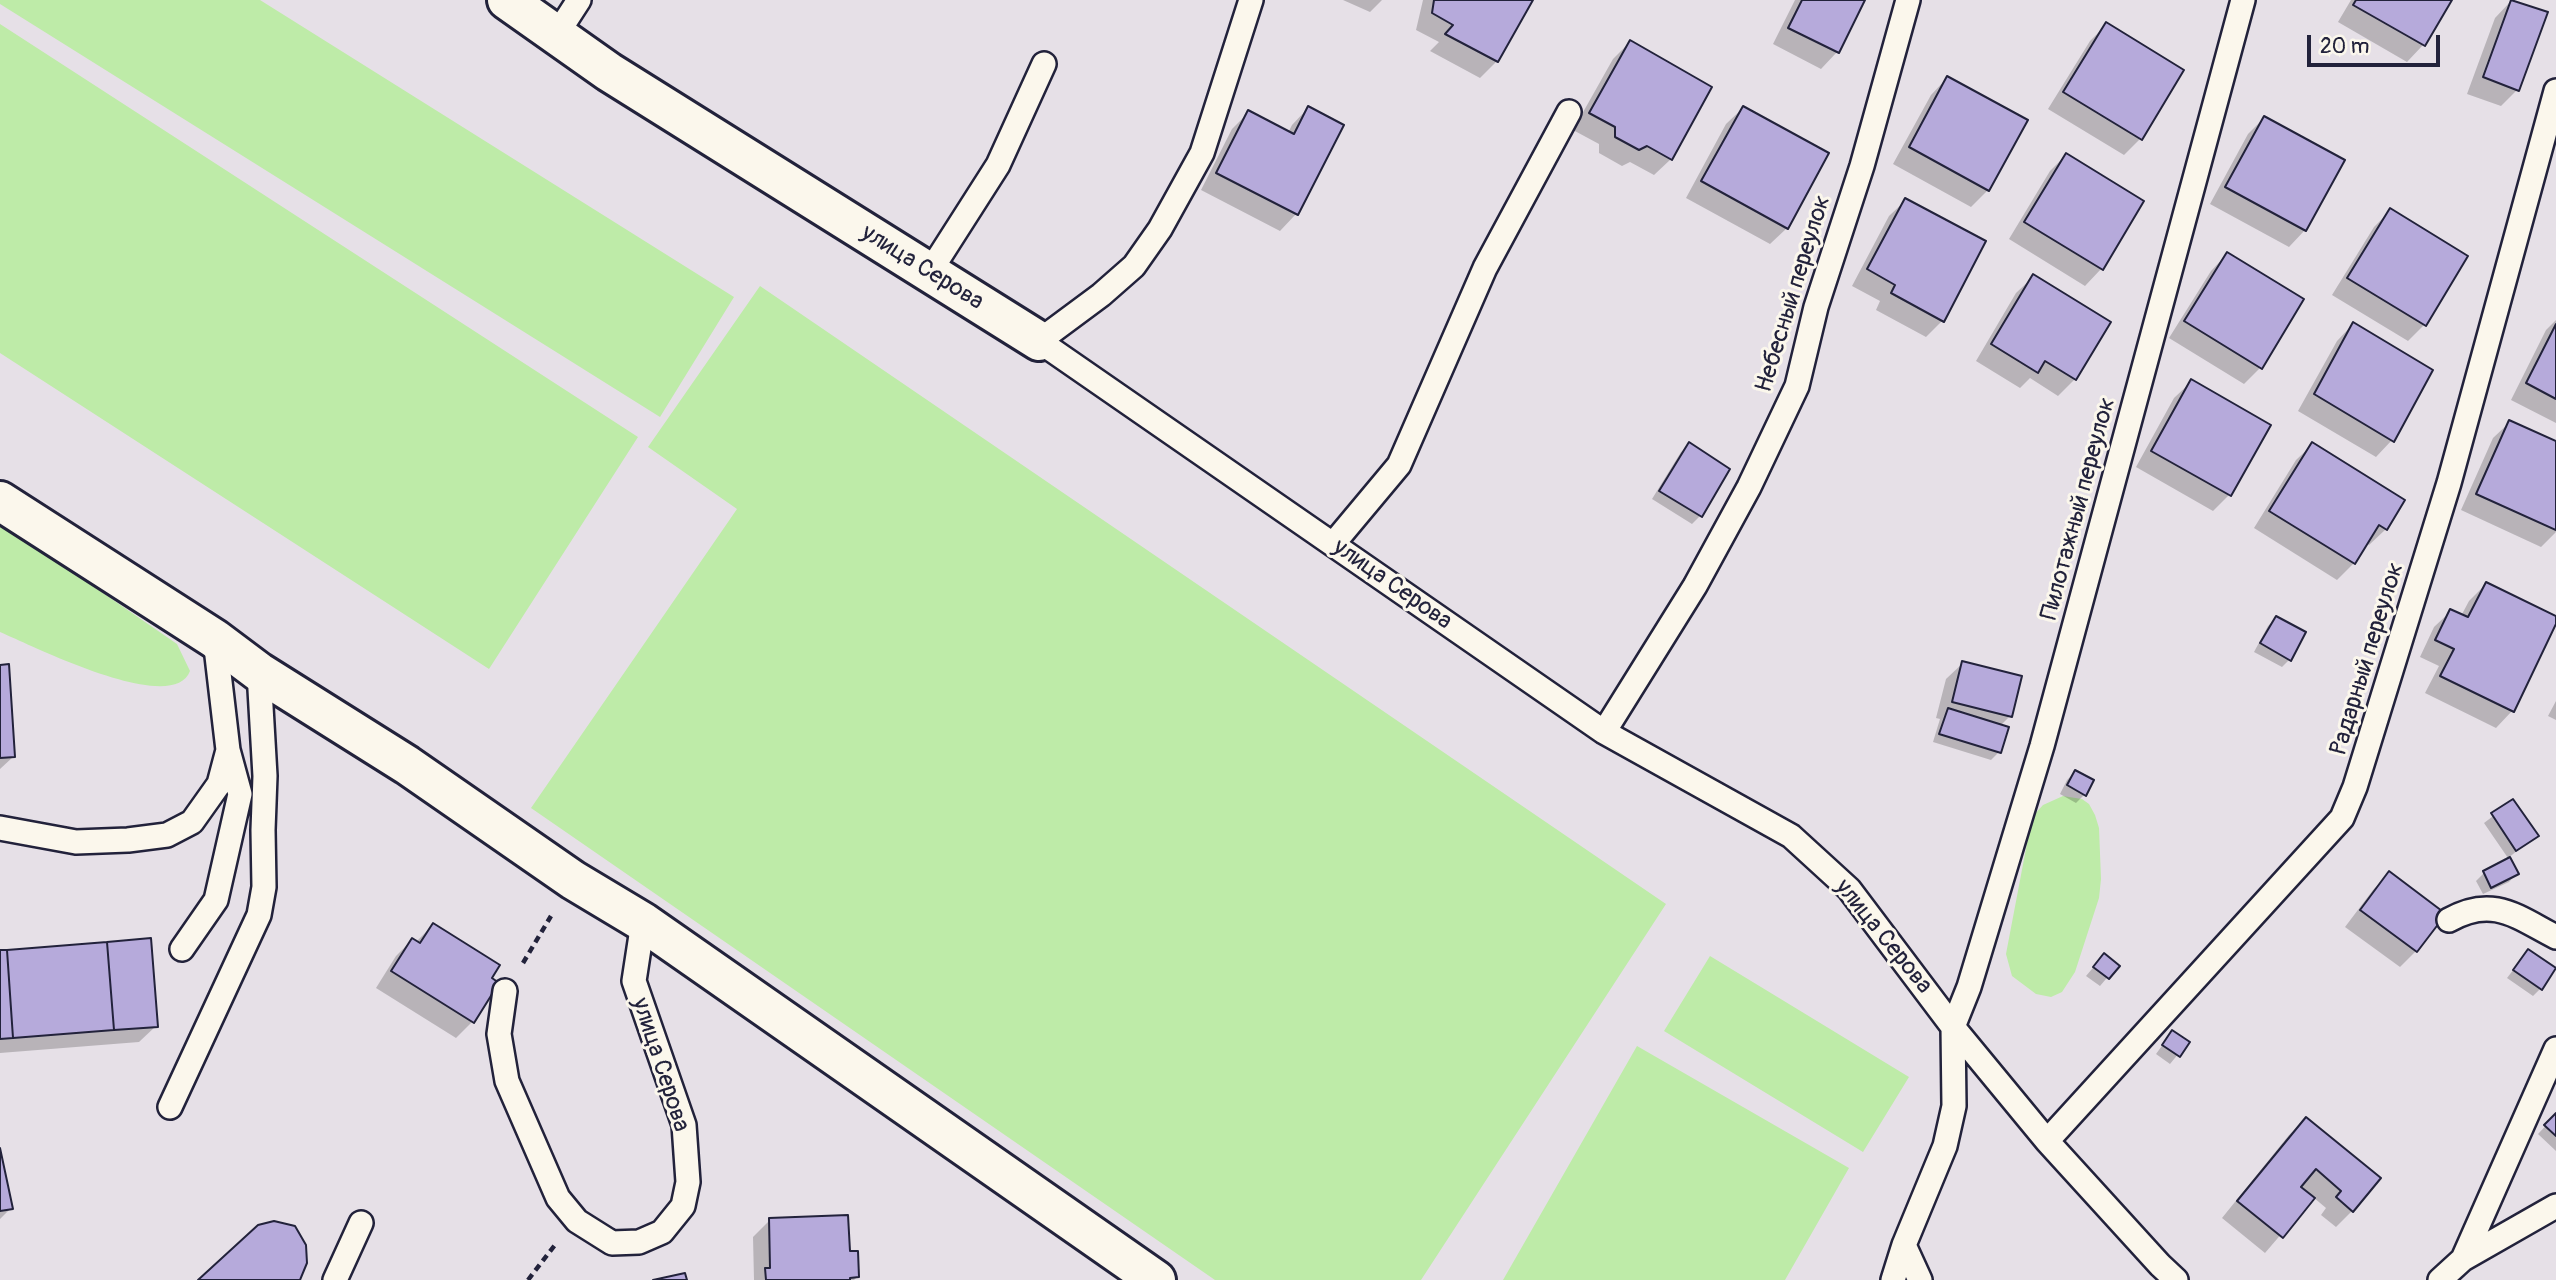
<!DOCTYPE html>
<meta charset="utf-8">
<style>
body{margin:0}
#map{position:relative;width:2556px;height:1280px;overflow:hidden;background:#e6e0e7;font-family:Pangolin,sans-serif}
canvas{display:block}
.scale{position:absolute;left:2307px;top:35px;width:133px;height:32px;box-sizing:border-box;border:4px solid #22223b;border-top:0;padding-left:9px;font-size:21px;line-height:24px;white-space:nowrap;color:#22223b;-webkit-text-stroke:5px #fbf7ec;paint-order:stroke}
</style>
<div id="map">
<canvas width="2556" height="1280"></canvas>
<div class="scale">20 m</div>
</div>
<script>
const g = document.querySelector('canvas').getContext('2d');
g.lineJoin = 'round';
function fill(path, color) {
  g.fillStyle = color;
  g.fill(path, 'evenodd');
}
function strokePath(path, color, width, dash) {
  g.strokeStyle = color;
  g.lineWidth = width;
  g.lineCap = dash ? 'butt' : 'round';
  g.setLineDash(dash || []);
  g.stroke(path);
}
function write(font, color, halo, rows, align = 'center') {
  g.font = font + ' Pangolin,sans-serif';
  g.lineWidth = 6;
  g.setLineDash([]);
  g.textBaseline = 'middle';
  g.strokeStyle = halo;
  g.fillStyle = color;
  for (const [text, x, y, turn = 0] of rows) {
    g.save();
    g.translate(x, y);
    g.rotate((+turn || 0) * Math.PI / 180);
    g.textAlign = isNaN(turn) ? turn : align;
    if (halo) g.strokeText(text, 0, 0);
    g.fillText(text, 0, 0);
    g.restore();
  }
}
fill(new Path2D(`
 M0,0H260L734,297L660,417L0,4Z
 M0,24L638,437L489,669L0,353Z
 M760,286L1666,904L1421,1280H1215L531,808L737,509L648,447Z
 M0,522L177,644L190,671C173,717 31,645 0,632Z
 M2063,796L2082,799L2089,804L2095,815L2099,828L2101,879L2099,898L2075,972L2062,992L2051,997L2036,994L2012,976L2006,954L2032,817L2043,805Z
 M1710,956L1909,1077L1863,1152L1664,1031Z
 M1637,1046L1849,1168L1785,1280H1503Z`), '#beeba8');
fill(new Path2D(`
 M1343,0H1382L1370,12Z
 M1423,0H1531L1497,61L1480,78L1430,51L1439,42L1416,30Z
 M1795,0H1863L1837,52L1821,69L1773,44Z
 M2351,0H2450L2423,45L2407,62L2338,22Z
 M2511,1L2517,90L2501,106L2467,94L2495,18Z
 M2106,25L2140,139L2124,155L2048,109L2090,41Z
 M1630,42L1671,159L1654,175L1630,162L1622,166L1599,153V144L1573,130L1613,59Z
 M1947,78L1988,190L1971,207L1893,164L1931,95Z
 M1308,108L1342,125L1296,214L1280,231L1201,190L1232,129L1249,112L1288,133L1292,125Z
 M1743,108L1787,228L1770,244L1686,198L1726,124Z
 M2264,118L2305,230L2289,247L2210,204L2248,134Z
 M2066,155L2142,201L2101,269L2085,286L2009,239L2050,171Z
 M1906,200L1942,321L1926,337L1876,310L1880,301L1852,286L1889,216Z
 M2390,211L2424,325L2408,341L2332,295L2374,227Z
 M2227,254L2260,368L2244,384L2169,338L2211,271Z
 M2033,277L2075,379L2058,396L2030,378L2020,388L1976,361L2016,293Z
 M2556,320V423L2511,400L2546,330Z
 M2353,324L2392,440L2376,457L2298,411L2337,341Z
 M2191,382L2229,495L2213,511L2136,467L2174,398Z
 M2510,422L2556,443V532L2541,547L2461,510L2493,438Z
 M2313,444L2386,529L2369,545L2366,543L2354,563L2337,580L2254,528L2296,460Z
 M1689,445L1700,516L1692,524L1652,499L1681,452Z
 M2486,584L2556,618L2512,711L2496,728L2425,693L2439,666L2420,657L2434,627L2451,611L2461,616L2469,601Z
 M2276,618L2290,659L2282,667L2254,652L2268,626Z
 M1963,663L2010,716L2000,726L1999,752L1991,760L1933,742L1940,719L1936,718L1946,679Z
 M0,666L13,757L0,769Z
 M2556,701V720L2548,716Z
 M2075,772L2092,780L2084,795L2076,803L2060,794L2067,780Z
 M2513,801L2536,836L2508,858L2484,823Z
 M2389,873L2416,951L2400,967L2345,927L2373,890Z
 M2484,873L2516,874L2509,882L2483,894L2476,881Z
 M433,925L489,979L473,1021L456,1038L376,988L396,956L412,940L416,942Z
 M2528,951L2540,989L2533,996L2507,978Z
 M0,952L156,1026L139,1042L0,1053Z
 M2097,963L2117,966L2100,986L2086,976Z
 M2172,1032L2188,1042L2170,1064L2156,1054Z
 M2556,1115V1151L2538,1134Z
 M2306,1119L2352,1211L2336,1227L2321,1215L2326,1208L2313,1197L2265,1253L2222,1218L2289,1135Z
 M0,1156L11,1208L0,1219Z
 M770,1220L848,1253L857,1277L854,1280H754L753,1237Z`), '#0003');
const building = new Path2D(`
 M1434,0H1533L1498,62L1445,34L1453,25L1432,13Z
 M1802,0H1865L1839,53L1788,28Z
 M2356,0H2452L2425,46L2353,5Z
 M2511,0L2548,12L2519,91L2483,77Z
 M2106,22L2184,70L2142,140L2063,92Z
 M1630,40L1712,87L1672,160L1647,146L1639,150L1615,137V127L1589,113Z
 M1947,76L2028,120L1989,191L1909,147Z
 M1308,106L1344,125L1298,215L1216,173L1248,110L1294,134Z
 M1743,106L1829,153L1788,229L1701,181Z
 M2264,116L2345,160L2306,231L2225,187Z
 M2066,153L2144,201L2103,270L2024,222Z
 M1905,198L1986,241L1944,322L1891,293L1895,285L1867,269Z
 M2390,208L2468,256L2426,326L2347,278Z
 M2227,252L2304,299L2262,369L2184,321Z
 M2033,274L2111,322L2076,380L2045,361L2038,373L1991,344Z
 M2353,322L2433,370L2394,442L2314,394Z
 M2556,324V399L2526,383Z
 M2191,379L2271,425L2231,496L2151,451Z
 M2509,420L2556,441V530L2476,494Z
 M1689,442L1730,469L1702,517L1659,491Z
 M2312,442L2405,500L2387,530L2379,525L2355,564L2269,511Z
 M2486,582L2556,616V624L2514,712L2440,676L2454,649L2435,640L2450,609L2468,617Z
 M2276,616L2306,632L2291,661L2260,643Z
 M1962,661L2022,676L2012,717L1952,702Z
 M9,664L15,757L0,758V665Z
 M1948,708L2009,727L2001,753L1939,734Z
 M2075,770L2094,780L2086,796L2067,785Z
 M2513,799L2539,836L2516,851L2491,813Z
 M2510,857L2519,874L2491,888L2483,871Z
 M2389,871L2446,914L2417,952L2360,910Z
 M433,923L500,965L492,978L499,983L474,1023L391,971L412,938L420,943Z
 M151,938L158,1027L114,1030L107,942Z
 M107,942L114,1030L13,1038L7,950Z
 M2528,949L2556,968L2542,990L2513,970Z
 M0,950H7L13,1038L0,1039Z
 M2104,953L2120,966L2109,979L2093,967Z
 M2172,1030L2190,1042L2180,1057L2162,1045Z
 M2556,1113V1136L2544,1125Z
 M2306,1117L2381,1178L2353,1212L2336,1197L2341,1191L2316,1169L2301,1187L2315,1198L2283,1238L2237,1201Z
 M0,1148L13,1209L0,1211Z
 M848,1215L850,1251H858L859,1277L850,1278V1280H766L765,1268H770L769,1218Z
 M274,1221L295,1226L306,1245L307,1263L300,1280H198L258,1225Z
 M685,1273L687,1280H653Z`);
fill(building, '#b6aadb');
strokePath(building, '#22223b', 2);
const lane = new Path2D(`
 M1251,0L1202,153L1160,229L1134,266L1101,295L1039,341L1604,732L1791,836L1849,889L1953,1027L2047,1141L2160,1265L2176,1280
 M557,34L579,0
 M929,273L998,165L1044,64
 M1333,544L1399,465L1485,268L1569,112
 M1604,732L1695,586L1749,487L1797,386L1816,307L1862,166L1908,0
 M0,828L76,842L128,840L167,835L192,822L219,784L228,750L215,639
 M2449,920C2493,895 2517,917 2556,937
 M182,949L216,900L240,794L228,750
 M505,991L499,1034L507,1081L558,1198L577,1221L612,1243L639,1242L662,1232L683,1206L688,1182L684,1125L634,981L643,922
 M170,1107L259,915L264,887L263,830L265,776L259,672
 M2047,1141L2342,818L2355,787L2449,483L2556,91
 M1904,1245L1920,1280
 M2463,1259L2556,1206
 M335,1280L361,1223
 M1893,1280L1904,1245L1945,1146L1954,1106L1953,1027L1969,987L2042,746L2243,0
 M2440,1280L2463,1259L2556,1049`);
const street = new Path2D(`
 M507,0L609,72L1039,341
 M0,501L215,639L259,672L407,765L573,880L643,922L1156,1280`);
strokePath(lane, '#22223b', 28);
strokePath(street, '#22223b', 44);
strokePath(new Path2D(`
 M523,963L551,916
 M528,1280L555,1245`), '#22223b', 4.5, [7, 5]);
strokePath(lane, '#fbf7ec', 23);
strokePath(street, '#fbf7ec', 38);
write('24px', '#22223b', '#fbf7ec', [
 ["улица Серова",922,268,32],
 ["Небесный переулок",1794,294,-73],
 ["Пилотажный переулок",2079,509,-75],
 ["улица Серова",1392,585,35],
 ["Радарный переулок",2368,659,-73],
 ["улица Серова",1883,937,51],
 ["улица Серова",660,1065,72]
]);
</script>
